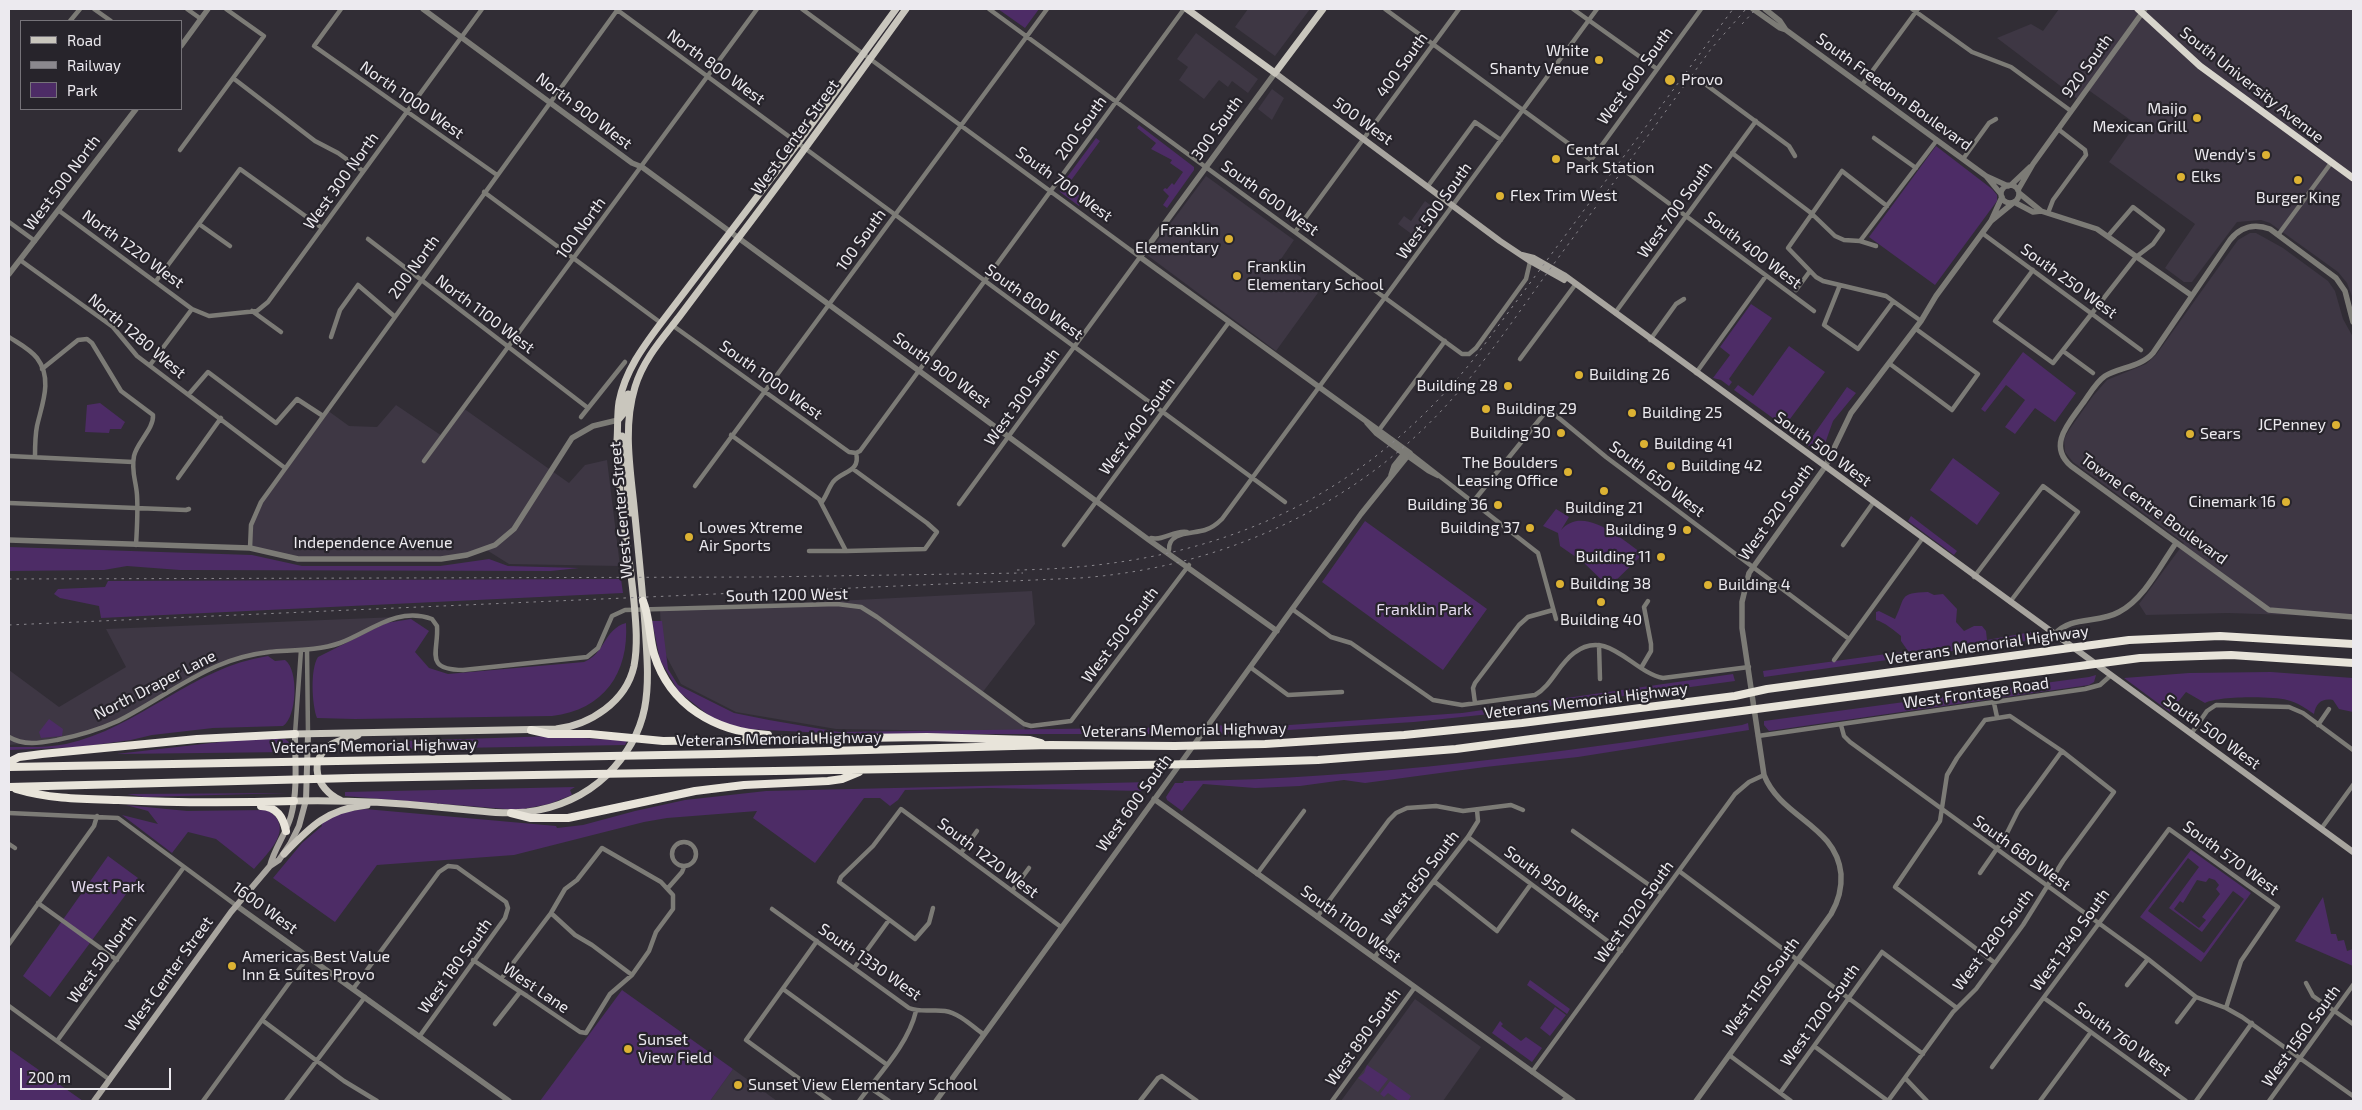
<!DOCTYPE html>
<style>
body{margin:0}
#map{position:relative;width:2362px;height:1110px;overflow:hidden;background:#312d35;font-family:"Exo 2",sans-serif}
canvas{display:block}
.frame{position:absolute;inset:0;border:10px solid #eceaef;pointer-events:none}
.legend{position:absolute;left:20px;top:20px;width:162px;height:90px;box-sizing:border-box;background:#27242b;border:1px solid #767379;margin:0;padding:6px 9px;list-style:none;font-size:15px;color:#eceaef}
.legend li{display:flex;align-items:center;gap:10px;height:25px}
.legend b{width:25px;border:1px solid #767379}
.scale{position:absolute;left:20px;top:1068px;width:151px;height:22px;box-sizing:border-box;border:2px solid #eceaef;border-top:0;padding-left:6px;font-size:15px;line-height:18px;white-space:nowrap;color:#eceaef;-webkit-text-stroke:4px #27242b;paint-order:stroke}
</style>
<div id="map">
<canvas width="2362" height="1110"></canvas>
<div class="frame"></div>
<ul class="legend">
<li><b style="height:6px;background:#c9c6bd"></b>Road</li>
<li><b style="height:6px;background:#8b888e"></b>Railway</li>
<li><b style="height:14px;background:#4d2c66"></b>Park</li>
</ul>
<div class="scale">200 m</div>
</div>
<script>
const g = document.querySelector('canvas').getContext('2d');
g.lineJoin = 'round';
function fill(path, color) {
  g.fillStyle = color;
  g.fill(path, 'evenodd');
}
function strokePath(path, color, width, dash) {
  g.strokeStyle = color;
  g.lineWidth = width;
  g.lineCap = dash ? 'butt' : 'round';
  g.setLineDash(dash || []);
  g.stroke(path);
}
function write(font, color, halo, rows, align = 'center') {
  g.font = font + ' "Exo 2",sans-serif';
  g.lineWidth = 4.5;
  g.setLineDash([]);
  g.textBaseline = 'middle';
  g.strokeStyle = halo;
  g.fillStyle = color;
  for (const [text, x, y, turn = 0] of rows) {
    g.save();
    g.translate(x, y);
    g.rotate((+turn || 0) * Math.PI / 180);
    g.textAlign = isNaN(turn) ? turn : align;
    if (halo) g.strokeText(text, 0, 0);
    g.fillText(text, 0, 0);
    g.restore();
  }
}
fill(new Path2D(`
 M1248,9H1310L1275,56L1235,27Z
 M2059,9H2353V299L2347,283L2338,272L2270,223L2261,220L2237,222L2192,282H2184L2165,268L2195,224L2109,162L2136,124L2087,89L2079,100L1997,38L2031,24L2043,31Z
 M1196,33L1258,79L1248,93L1232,81L1228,87L1219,80L1204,99L1179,80L1188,67L1177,59Z
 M1272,89L1284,98L1272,120L1258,109Z
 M1206,176L1294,240L1279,262L1320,290L1276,351L1147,255Z
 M1425,201L1437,210L1417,238L1398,224L1404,216L1411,221Z
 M2250,233H2256L2283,248L2328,281L2335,291L2343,319L2353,337V617L2228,613L2146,615L2139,604L2184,543L2073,462L2065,452L2064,439L2069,430L2093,396L2107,380L2146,364L2156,355L2238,240Z
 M396,405L442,436L463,408L569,483L585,465L607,460L620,566L509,564L485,549L441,559H298L250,548L251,525L256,511L327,410L349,426L377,427Z
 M1032,591L1035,624L982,693L1024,724L1025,732L836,729L736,712L681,684L662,648L660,610Z
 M397,617L355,636L323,648L266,653L217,666L118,721L77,736L32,743L9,745V670L59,707L126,667L106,629Z
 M1415,999L1481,1047L1443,1101H1341Z
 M733,1069L777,1101H710Z`), '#3e3744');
fill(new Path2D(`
 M998,9H1039L1025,28Z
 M1139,125L1194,167V170L1167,208L1163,205L1169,196L1163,190L1165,188L1167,189L1172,183L1174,185L1183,172L1170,163L1172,160L1151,149L1156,143L1137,128Z
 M1096,138L1100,141L1067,186L1084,199L1079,206L1060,192L1059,188Z
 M1936,146L1992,189L1997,195V201L1935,285L1869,237Z
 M1751,304L1772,318L1729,379L1732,382L1729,386L1721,380L1713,378L1730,355L1720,347Z
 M1789,346L1825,372L1787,423L1790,426L1788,429L1734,390L1738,385L1753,396Z
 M2023,352L2076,393L2055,422L2035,408L2015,434L2005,427L2025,400L2006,385L1985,412L1981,409Z
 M1847,387L1856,393L1833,421L1822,452H1817L1792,434L1795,430L1810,440Z
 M100,403L125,422L121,429H110L109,433L85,432L87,405Z
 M1953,458L2000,493L1977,525L1930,490Z
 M1556,509L1569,517L1561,530C1584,504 1622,540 1643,554L1609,587L1583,562L1560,546L1558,533L1543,526Z
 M1911,516L1957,551L1954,555L1908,521Z
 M1365,521L1487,609L1443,670L1322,582Z
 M9,547L252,555L302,566H440L489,559L508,566L579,568L551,571L180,570L127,566L104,570L9,571Z
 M621,579L623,593L101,618L99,606L60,598L54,594L58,589L105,587L108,581Z
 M1928,592L1934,595L1943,594L1957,609L1956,622L1964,631L1974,626H1982L1986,631L1987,640L2037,631L2047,638L1764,677L1763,671L1908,651L1901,641V636C1895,631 1884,622 1876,620V612L1879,611L1895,619C1906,597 1898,593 1928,592Z
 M411,619L429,631L415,652L429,668L448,674L584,662C605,654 604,629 626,623C629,673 604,710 552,716L355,719L317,718C312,705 310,669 318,657L386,623Z
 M652,621H662L668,669L678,685L734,713L769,720L839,732L1197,727L1192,735H1184V734H846L746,729L716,721L679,692L660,660Z
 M268,656L275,661L285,660C299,670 297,717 283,726L213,728L152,735L131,740L80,747L9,750V747C28,747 47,748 66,744C139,728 193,667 268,656Z
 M2271,672L2353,678V712L2339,709L2333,700C2322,698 2316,703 2314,714C2305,708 2297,702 2287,700C2272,696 2218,696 2205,703L2186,692L2170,712L2124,678L2189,673Z
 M1733,674L1735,681L1490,714L1414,722L1210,735L1217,725L1246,728L1462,713Z
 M2096,675L2094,682L2089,685L1769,731L1764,725V721L2089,677Z
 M49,719L63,729L62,736L41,738L39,732Z
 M1748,723L1749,730L1578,757L1485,767L1365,783L1344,780L1300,786L1255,788L1203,784L1182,811L1167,800L1166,797L1175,783H1183L1184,781C1371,779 1557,753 1742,725Z
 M553,736L627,741L625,745L346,750V743Z
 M246,739H285L290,743V752L116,754Z
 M1152,780H1159L1149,794L1145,791L990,788L905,790L898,800L890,806L880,798H864L815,863L753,818L757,811L667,818L644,822L514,855L377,865L335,922L273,878L302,843L322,826L321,823L343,812L365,809L556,826L557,828L583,825L635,811L685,800L766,791L1150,782Z
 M575,787L570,790L572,795L549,804L518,810L345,796V792Z
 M289,793L144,797L127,794Z
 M126,805L187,811L267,810C296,827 269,852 254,869L216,839L188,832L172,853L122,815L158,824L148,811Z
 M2191,850L2251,893L2201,962L2140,917ZM2188,858L2199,867L2169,908L2202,932L2233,891L2244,899L2204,953L2148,911ZM2209,878L2215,880L2219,885L2216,889L2220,894L2202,917L2206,920L2199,928L2174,909L2180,901L2183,903L2197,880L2206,882Z
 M108,856L138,878L50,997L23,976Z
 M2323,897L2331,934H2336L2338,941L2344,940L2347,951L2353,949V966L2295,941Z
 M1530,980L1570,1009L1567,1014L1527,985Z
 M622,990L733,1069L710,1101H540Z
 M1555,1007L1566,1015L1550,1036L1540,1028Z
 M1500,1021L1503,1024L1501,1026L1521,1041L1526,1037L1542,1048L1532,1062L1492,1033Z
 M9,1049L83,1101H9Z
 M1367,1065L1388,1079L1378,1092L1358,1078L1364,1073Z
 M1390,1081L1411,1096L1408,1101H1399L1388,1093L1384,1097L1380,1094Z`), '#4d2c66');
strokePath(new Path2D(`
 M94,9L111,21
 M187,9L201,19
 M341,9L314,46L497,175
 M616,9L1285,502
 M802,9L1140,257L959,504
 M989,9L1462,354H1469L1476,348L1526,279L1530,262
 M1385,9L1591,160L1701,9
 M1573,9L1657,69
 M1912,9L1972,52L2011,67L2071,111
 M70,21L80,9
 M233,78L315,141L338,153L363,171
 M1701,81L1789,146L1795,156
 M1862,85L1918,9
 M1874,138L1916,168
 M180,150L264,36L226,9
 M1732,153L1811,213L1835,236L1844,240L1860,241L1937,140
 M1963,159L1989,123L1996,119
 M1628,173L1814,311
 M1428,186L1475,122L1501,140
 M484,192L661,323
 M1887,206L1842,171L1788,248L1816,277L1823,281L1886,296L1921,321
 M58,210L192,309L209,316L257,311L268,302L482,9
 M2048,213L2053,200L2086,155L2085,150L2058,129
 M9,222L35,241
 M199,224L230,246
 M1295,232L1459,9
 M1982,233L2141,350
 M2278,235L2331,163
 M368,239L588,408
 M1860,241L1876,246
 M20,260L113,327L137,356L285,468
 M2033,270L1995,321L2053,363L2136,257L2153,244L2163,230L2133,207L2108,236
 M156,281L240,169L322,228
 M1840,285L1824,325L1858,349L1893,302
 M1796,290L1810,271
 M252,311L281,332
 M1615,313L1756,121
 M672,325L849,452L856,453
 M9,337C18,343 30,349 37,358C53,379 42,404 37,426C35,436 35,447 35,457
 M331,337L340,310L358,285L394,316
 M1650,340L1676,304L1684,299
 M2063,351L2093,373
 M1520,359L1575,285
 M1890,364L1952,410L1978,374L1916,329
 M150,365L192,309
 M42,369L78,340L87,339L92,343L121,391L153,415C154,429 137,442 134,456C131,472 136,480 137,495C138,511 137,529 136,545
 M1696,373L1766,276
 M189,394L208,372L276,423L297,399L323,416
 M581,417L625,362
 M1379,430L1445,341
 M731,435L819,499L846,551L925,549L937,532L927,523L853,469
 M856,453L860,451L1184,9
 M1410,453L1538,553L1556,619
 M9,456L133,462
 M1407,456L1428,471L1438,476
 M424,461L757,9
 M178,478L221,418
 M695,486L1047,9
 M9,503L186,510L189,509
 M821,503C826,497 828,489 833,482C842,471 861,472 856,453
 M1472,503L1548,409L1606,457L1849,639
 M1151,538C1165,541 1173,530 1187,532
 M1064,545L1229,322
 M1843,545L1873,503
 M250,548L251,525L261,502L618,9
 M1169,550C1168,531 1192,534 1205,530C1212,528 1217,524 1222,519L1597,9
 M809,551H846
 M1974,577L2043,486L2078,512L2010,602
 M1292,609L1331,637L1351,643L1433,700L1462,705L1535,695C1552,685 1558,665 1574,653C1608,627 1632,672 1663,678L1749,667
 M1599,645L1600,679
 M307,650L308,734
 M1834,660L1922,539
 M1250,667L1288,695L1342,692
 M1641,668L1651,651V644L1644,607L1648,601
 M1475,703L1473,688L1475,683L1519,625L1528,617L1553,610
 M1994,703L1997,717
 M1841,725L1844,736L1850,742L2148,959L2196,997L2226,1008L2242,1017L2353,1096
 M2318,725L2329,709
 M295,734L301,650
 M2191,734L2207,711L2216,705L2289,707L2303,713L2353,750
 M1758,736L2085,689L2100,685L2110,676
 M9,737C24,746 40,743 57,740C77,736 98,730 118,721C152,704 182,681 217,666C233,659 252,654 269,652C292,650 317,651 340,643C370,632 397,606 432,619L437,626C439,651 423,670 463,670L587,657L598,648L612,616L625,610L837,604L861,607L877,617L1024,724L1031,726L1071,721L1189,565
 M9,813L118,818L237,906
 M2321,829L2353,785
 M1573,831L1662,894
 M1468,837L1621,951
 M672 854a12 12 0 1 1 24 0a12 12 0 1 1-24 0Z
 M9,844L15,848
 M961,853L977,831
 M1679,871L1923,1054
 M1980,873L2005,837L2018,811L2062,751
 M1257,874L1304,811
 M1435,882L1497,931L1531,884
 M668,888L682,872L684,867
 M1012,891L1029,868
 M38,903L117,960
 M933,908L929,923L915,939L839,882L841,877L873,846L901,809L1061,927
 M772,909L909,1008C922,1013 932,1009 945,1011C959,1013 972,1026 983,1034
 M551,913L575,935L592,945L632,975
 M1317,917L1389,820L1396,813L1407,808L1436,806L1463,811L1511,805L1523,810
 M817,941L746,1040L830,1101
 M9,944L94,826L97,816
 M1374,958L1468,837L1478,821L1477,810
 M473,960C491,972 509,985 527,996L580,1032L586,1033L610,994L632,975L649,951L656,932L673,909V895L661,882L602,848L577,880L565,889L551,913L501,979
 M854,968L889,920
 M2306,983L2313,996L2353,1024
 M2127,985L2148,959
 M353,989L439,872L448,866L457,867L506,902L508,908L505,918L419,1037
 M783,989L886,1064
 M2044,998L2186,1101
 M9,1006L110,1080
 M262,1020L344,1081L377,1101
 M2177,1022L2196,997
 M495,1024L520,992
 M57,1041L184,867
 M1814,1046L1888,1101
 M1729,1055L1791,1101
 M1992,1067L2169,829L2278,907L2241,961L2226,1008
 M1532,1072L1735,794L1749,782L1764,775
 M1906,1079L1927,1101
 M869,1087L889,1101
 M1780,1093L1882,952L1957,1008
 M203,1101L308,957
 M286,1101L365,997
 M859,1101C879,1074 908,1045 916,1011
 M1140,1101L1158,1078L1162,1076L1197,1101
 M1332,1101L1415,987
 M1563,1101L1567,1097
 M1888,1101L1953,1012L1976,989L2023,925L2063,861L2114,792L2062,751L2010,716L1985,720L1957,758L1947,775L1940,821L1895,887L1995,963
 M2040,1101L2091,1032
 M2196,1101L2252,1023
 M2269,1101L2353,985`), '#7c7b76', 4.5);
strokePath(new Path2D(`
 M423,9L632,163L642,167L1149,540L1277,631
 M1753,9L1780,28L1786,30L1986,176L2008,186
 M1765,9L1780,21L1786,30
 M181,46L208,9
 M1986,176L2001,194
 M2011,185L2030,167
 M2001 194a9 9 0 1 1 18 0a9 9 0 1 1-18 0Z
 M2018,190L2033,164L2145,9
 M2019,193L2041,211
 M2014,202L2033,212L2041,211L2097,229L2191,295
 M1991,221L2013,203
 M9,274L136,109
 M2353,322L2345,291L2336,278L2270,229C2254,223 2240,227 2230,240L2153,353C2141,367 2120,367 2105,376C2096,382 2089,395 2083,403C2069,423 2047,445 2071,466L2269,610L2353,617
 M1367,423L1376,433L1407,456
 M1391,475L1394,466L1406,451
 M9,540L250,548L298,559H441L467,555L495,545L514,529L572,438L593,426L618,420
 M2054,635C2071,615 2098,624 2119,612C2144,599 2160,566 2176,543
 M1154,799L1573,1101
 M237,906L509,1101
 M936,1101L1361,514L1410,453L1140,257L1275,73
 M1696,1101L1831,914C1838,902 1842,889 1841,874C1836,825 1781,818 1764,775L1742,628V602L1749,573L1825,467L1851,413L1921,321L1936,296L1991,221L2002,197`), '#7c7b76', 5.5);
strokePath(new Path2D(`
 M1275,73L1500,241L1530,261L1564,280
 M1522,255L1534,258L1564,275L2353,852
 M270,866C274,849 286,834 291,816C298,790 295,760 295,734
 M94,1101L231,912L270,866L279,860L290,844L299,826L306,800L308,734`), '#a8a59f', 6);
strokePath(new Path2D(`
 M1187,9L1275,73L1323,9
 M618,420L623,414L628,394
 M622,436L630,513
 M295,734L556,729C590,725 626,702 634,666C638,645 636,624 634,602C629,548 617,494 617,440C618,428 617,414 619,402C625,371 643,347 661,323L798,143L896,9
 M340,800C316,789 307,760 332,744C340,739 350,739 358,735
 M294,801C342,800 389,802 437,807C466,809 498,815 527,812C557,808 585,796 607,775C654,728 649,686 645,625C642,586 638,546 634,506C630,467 623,426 635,387C643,360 662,339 679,317C697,293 715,269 733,245C792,168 849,88 906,9
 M284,854C310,827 327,809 367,805`), '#c9c6bd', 7);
strokePath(new Path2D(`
 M2138,9L2200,66L2353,178`), '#d8d5cc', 7);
strokePath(new Path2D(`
 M643,601C650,618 649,637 654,654C670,706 716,732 768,735
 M531,730L549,734H590L663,741L927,737L1030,740L1041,743
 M9,762L19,757L42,754L197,739L295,734
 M9,767L719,754L1050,745L1175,746L1265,744L1404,735L1522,723L1735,696L1767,689L2129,640L2220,636L2353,644
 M9,787L352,778L1197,764L1318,760L1456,749L2140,658L2231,655L2353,663
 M16,789C49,799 84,799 118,800C177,803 235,803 294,801
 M261,806C277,807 283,817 286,831
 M511,813L531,818H568L695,791L744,785L828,781L842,779L859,772`), '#e8e4da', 8);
strokePath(new Path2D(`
 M1742,24L1756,9
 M1017,570C1205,567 1353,508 1473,360L1733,9
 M9,579L763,577L1023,573
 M9,625L1080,578C1217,568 1349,510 1443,409C1483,366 1516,316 1550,269C1604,196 1658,122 1711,49L1746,9`), '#8b888e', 1, [2.5, 5]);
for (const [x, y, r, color] of [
 [1599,60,5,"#dcb233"],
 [1670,80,6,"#dcb233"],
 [2197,118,5,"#dcb233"],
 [2266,155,5,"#dcb233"],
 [1556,159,5,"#dcb233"],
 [2181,177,5,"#dcb233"],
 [2298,180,5,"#dcb233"],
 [1500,196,5,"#dcb233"],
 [1229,239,5,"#dcb233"],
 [1237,276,5,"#dcb233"],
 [1579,375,5,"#dcb233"],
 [1508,386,5,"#dcb233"],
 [1486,409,5,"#dcb233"],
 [1632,413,5,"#dcb233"],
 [2336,425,5,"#dcb233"],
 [1561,433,5,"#dcb233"],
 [2190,434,5,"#dcb233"],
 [1644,444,5,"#dcb233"],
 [1671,466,5,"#dcb233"],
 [1568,472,5,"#dcb233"],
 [1604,491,5,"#dcb233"],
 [2286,502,5,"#dcb233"],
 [1498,505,5,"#dcb233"],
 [1530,528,5,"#dcb233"],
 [1687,530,5,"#dcb233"],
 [689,537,5,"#dcb233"],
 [1661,557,5,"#dcb233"],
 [1560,584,5,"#dcb233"],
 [1708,585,5,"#dcb233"],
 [1601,602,5,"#dcb233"],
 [232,966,5,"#dcb233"],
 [628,1049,5,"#dcb233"],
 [738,1085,5,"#dcb233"]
]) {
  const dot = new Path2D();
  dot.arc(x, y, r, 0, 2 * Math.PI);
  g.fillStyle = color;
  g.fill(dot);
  strokePath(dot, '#27242b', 2);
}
write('16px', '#eceaef', '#27242b', [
 ["White",1589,51,"right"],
 ["Shanty Venue",1589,69,"right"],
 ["Provo",1681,80],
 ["Maijo",2187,109,"right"],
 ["Mexican Grill",2187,127,"right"],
 ["Central",1566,150],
 ["Park Station",1566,168],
 ["Wendy's",2256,155,"right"],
 ["Elks",2191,177],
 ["Flex Trim West",1510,196],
 ["Burger King",2298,198,"center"],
 ["Franklin",1219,230,"right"],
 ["Elementary",1219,248,"right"],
 ["Franklin",1247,267],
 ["Elementary School",1247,285],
 ["Building 26",1589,375],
 ["Building 28",1498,386,"right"],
 ["Building 29",1496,409],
 ["Building 25",1642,413],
 ["JCPenney",2326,425,"right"],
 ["Building 30",1551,433,"right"],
 ["Sears",2200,434],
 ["Building 41",1654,444],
 ["The Boulders",1558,463,"right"],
 ["Leasing Office",1558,481,"right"],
 ["Building 42",1681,466],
 ["Cinemark 16",2276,502,"right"],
 ["Building 36",1488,505,"right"],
 ["Building 21",1604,508,"center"],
 ["Lowes Xtreme",699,528],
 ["Air Sports",699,546],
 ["Building 37",1520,528,"right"],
 ["Building 9",1677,530,"right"],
 ["Building 11",1651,557,"right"],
 ["Building 38",1570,584],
 ["Building 4",1718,585],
 ["Building 40",1601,620,"center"],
 ["Americas Best Value",242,957],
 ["Inn & Suites Provo",242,975],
 ["Sunset",638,1040],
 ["View Field",638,1058],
 ["Sunset View Elementary School",748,1085]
], 'left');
write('16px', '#eceaef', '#27242b', [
 ["400 South",1402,65,-54],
 ["920 South",2087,66,-54],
 ["North 800 West",716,67,36],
 ["West 600 South",1635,76,-54],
 ["South University Avenue",2252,85,38],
 ["South Freedom Boulevard",1894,92,36],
 ["North 1000 West",412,100,35],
 ["North 900 West",584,111,37],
 ["500 West",1363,121,36],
 ["200 South",1081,128,-54],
 ["300 South",1217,128,-54],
 ["West Center Street",795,137,-54],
 ["West 300 North",341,181,-54],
 ["West 500 North",62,183,-53],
 ["South 700 West",1064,184,36],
 ["South 600 West",1270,198,36],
 ["West 700 South",1675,210,-54],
 ["West 500 South",1434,211,-54],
 ["100 North",581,228,-54],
 ["100 South",861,240,-54],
 ["North 1220 West",133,249,36],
 ["South 400 West",1753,250,37],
 ["200 North",414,267,-54],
 ["South 250 West",2069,281,36],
 ["South 800 West",1034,302,36],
 ["North 1100 West",485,314,37],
 ["North 1280 West",137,336,40],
 ["South 900 West",942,370,36],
 ["South 1000 West",771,380,36],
 ["West 300 South",1022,397,-54],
 ["West 400 South",1137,426,-54],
 ["South 500 West",1823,449,36],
 ["South 650 West",1657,479,37],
 ["Towne Centre Boulevard",2154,509,36],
 ["West Center Street",621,510,-95],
 ["West 920 South",1776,512,-54],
 ["Independence Avenue",373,543],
 ["South 1200 West",787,595,-1],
 ["West 500 South",1120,635,-53],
 ["Veterans Memorial Highway",1987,645,-8],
 ["North Draper Lane",155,685,-27],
 ["West Frontage Road",1976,693,-8],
 ["Veterans Memorial Highway",1586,701,-7],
 ["Veterans Memorial Highway",1184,730,-1],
 ["South 500 West",2212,732,36],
 ["Veterans Memorial Highway",779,739,-1],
 ["Veterans Memorial Highway",374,746,-1],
 ["West 600 South",1134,803,-54],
 ["South 680 West",2022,853,36],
 ["South 1220 West",988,858,37],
 ["South 570 West",2231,858,36],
 ["West 850 South",1420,878,-52],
 ["South 950 West",1552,884,37],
 ["1600 West",265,908,36],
 ["West 1020 South",1634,912,-54],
 ["South 1100 West",1351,924,36],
 ["West 1280 South",1993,940,-53],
 ["West 1340 South",2070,940,-54],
 ["West 50 North",102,959,-54],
 ["South 1330 West",870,962,35],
 ["West 180 South",455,966,-54],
 ["West Center Street",169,974,-54],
 ["West 1150 South",1761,987,-54],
 ["West Lane",536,988,34],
 ["West 1200 South",1820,1015,-54],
 ["West 1560 South",2301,1036,-54],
 ["West 890 South",1363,1037,-54],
 ["South 760 West",2123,1039,36]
]);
write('16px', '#e5daef', '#27242b', [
 ["Franklin Park",1424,610],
 ["West Park",108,887]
]);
</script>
